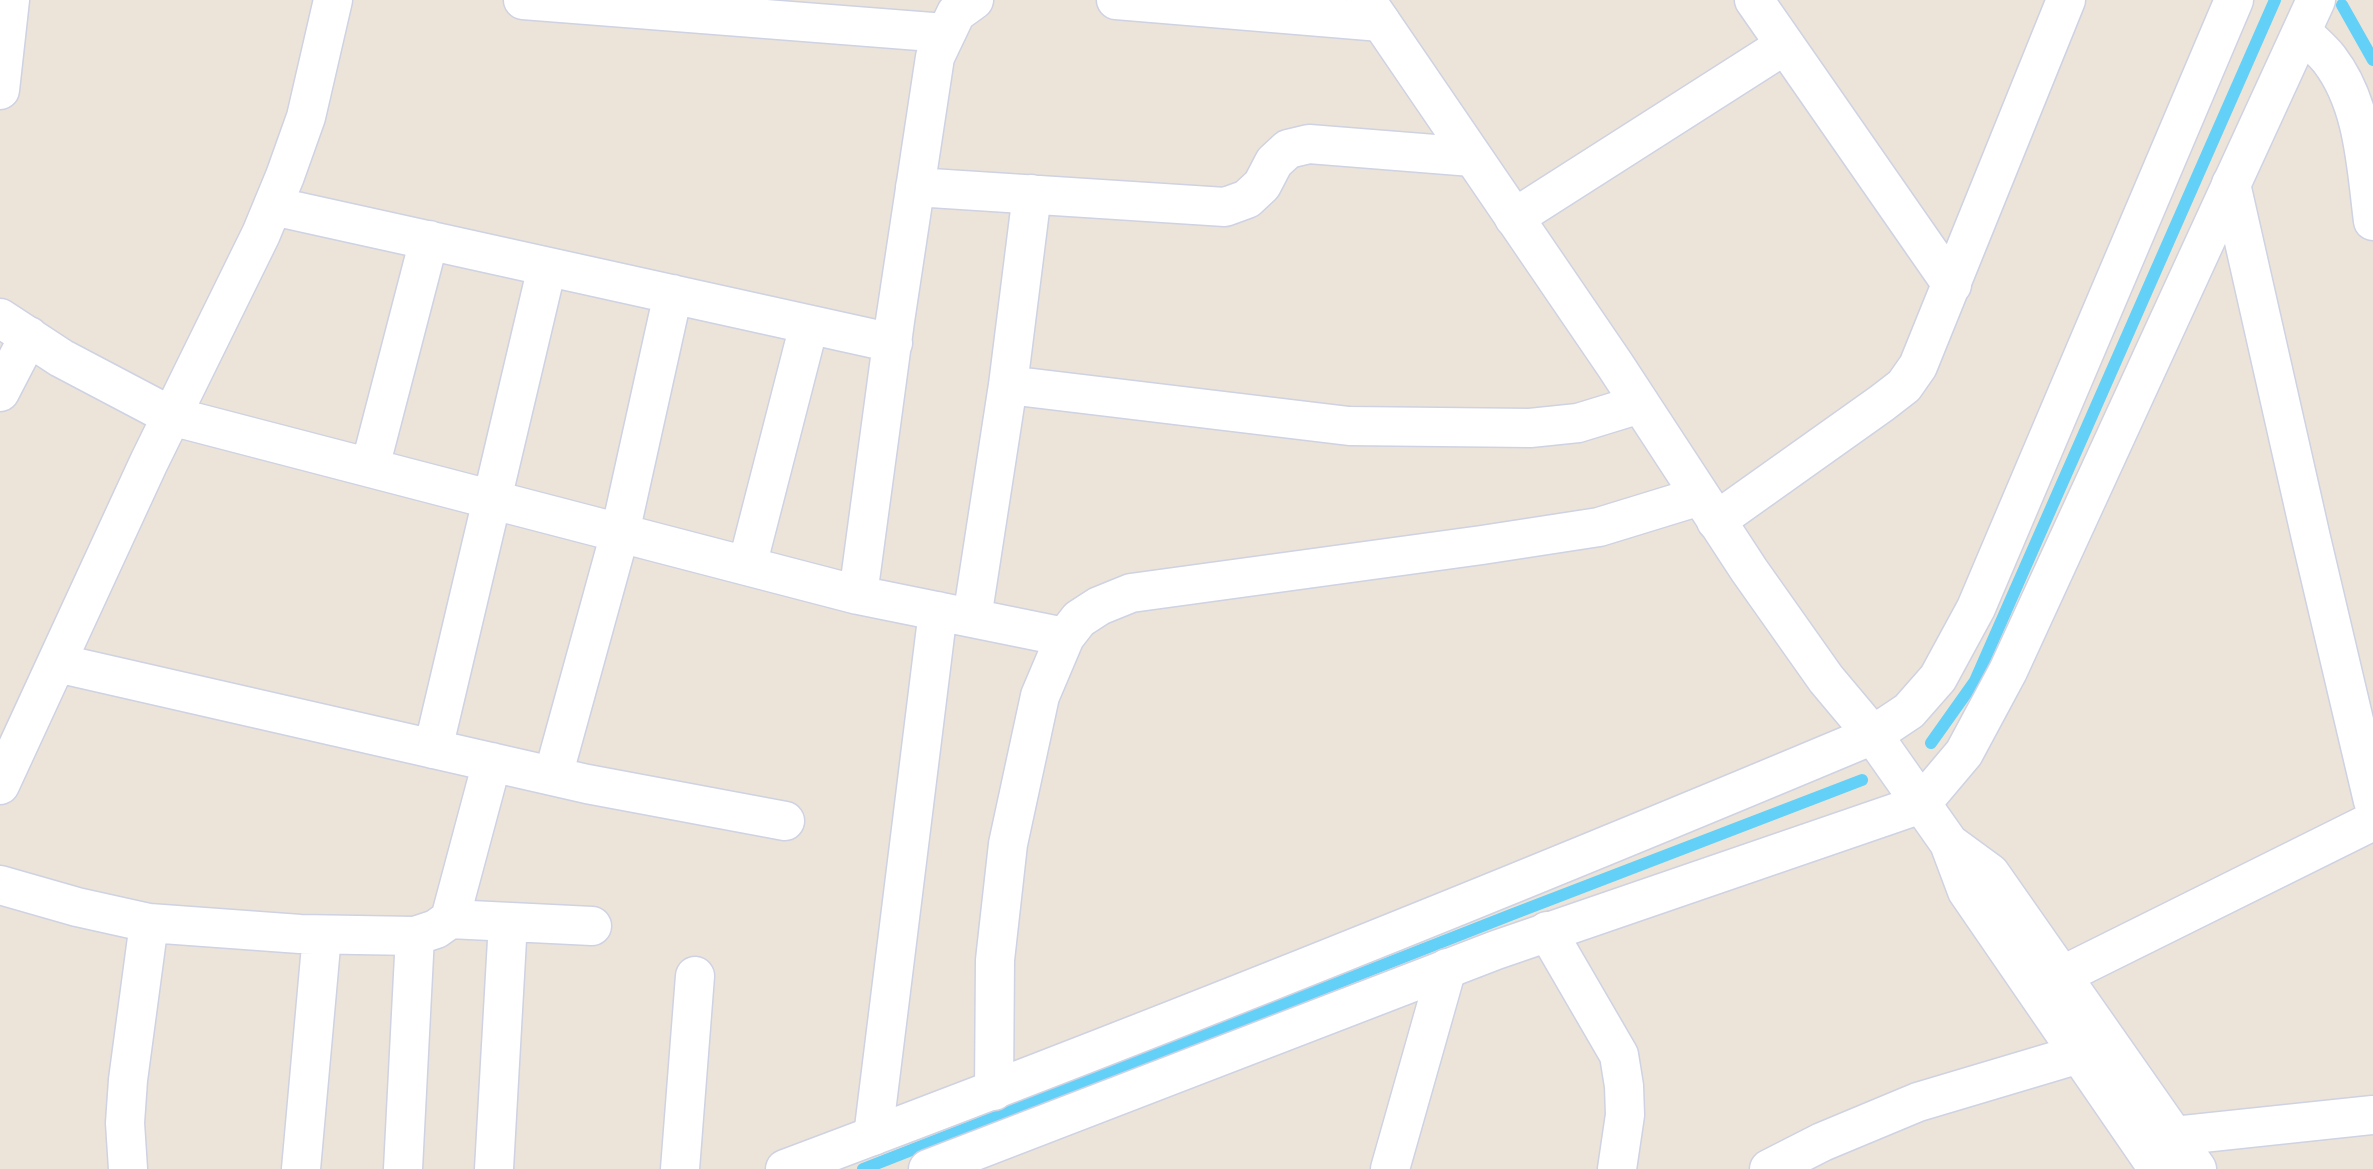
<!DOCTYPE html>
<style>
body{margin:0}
canvas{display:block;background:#ece4d9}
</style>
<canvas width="2373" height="1169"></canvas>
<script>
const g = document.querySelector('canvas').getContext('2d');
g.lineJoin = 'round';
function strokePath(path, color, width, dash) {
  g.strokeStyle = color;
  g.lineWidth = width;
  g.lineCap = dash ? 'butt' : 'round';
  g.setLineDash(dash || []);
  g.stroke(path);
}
strokePath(new Path2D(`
 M2342,5L2373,60
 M1931,743L1975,681L2275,0
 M863,1169L1513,914L1862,780`), '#63d0f7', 12);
const street = new Path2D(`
 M523,0L945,33
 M1116,0L1381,22
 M1754,0L1952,285
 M2302,32C2311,41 2321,49 2329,59C2364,104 2366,166 2373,221
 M0,90L10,0
 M2231,184L2311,538L2373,801
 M915,187L1225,207L1247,199L1262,185L1274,162L1288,149L1309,144L1472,157
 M273,206L893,343
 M1514,218L1785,45
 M0,318L61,358L171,416L858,595L1065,637
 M1008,385L1349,426L1530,428L1578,423L1640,404
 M0,392L29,336
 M370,467L429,240
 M1716,521L1882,403L1904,386L1918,366L2066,0
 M747,566L809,325
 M858,595L895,321L935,57L956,13L974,0
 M972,618L1008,385L1032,194
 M57,663L587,784L785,821
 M433,749L547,267
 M553,776L620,533L673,294
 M0,785L149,462L261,234L285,176L306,117L333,0
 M0,885L77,907L149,923L300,934L415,936L436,929L450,919L492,762
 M450,919L592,926
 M1547,931L1619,1055L1624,1086L1625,1115L1617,1169
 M2063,975L2373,821
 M994,1091L995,960L1008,844L1040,696L1065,637L1079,619L1099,606L1131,593L1482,545L1599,527L1700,496
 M873,1136L938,611
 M2174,1136L2373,1115
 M128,1169L125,1123L128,1080L149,923
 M301,1169L322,935
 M403,1169L415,936
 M494,1169L508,922
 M680,1169L695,976
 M1390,1169L1447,968
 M1769,1169L1822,1142L1918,1102L2079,1054`);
const secondary = new Path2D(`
 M1366,0L1615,365L1749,570L1826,679L1873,735L1949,843L1967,891L2158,1169
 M1949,843L1990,873L2197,1169
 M785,1169C1151,1032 1513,886 1873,735L1909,711L1938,678L1976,608L2234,0
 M928,1169L1496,950L1921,804L1964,753L2008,671L2316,0`);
strokePath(street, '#ced2e3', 41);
strokePath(secondary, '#ced2e3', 41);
strokePath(street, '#fff', 38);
strokePath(secondary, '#fff', 38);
</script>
